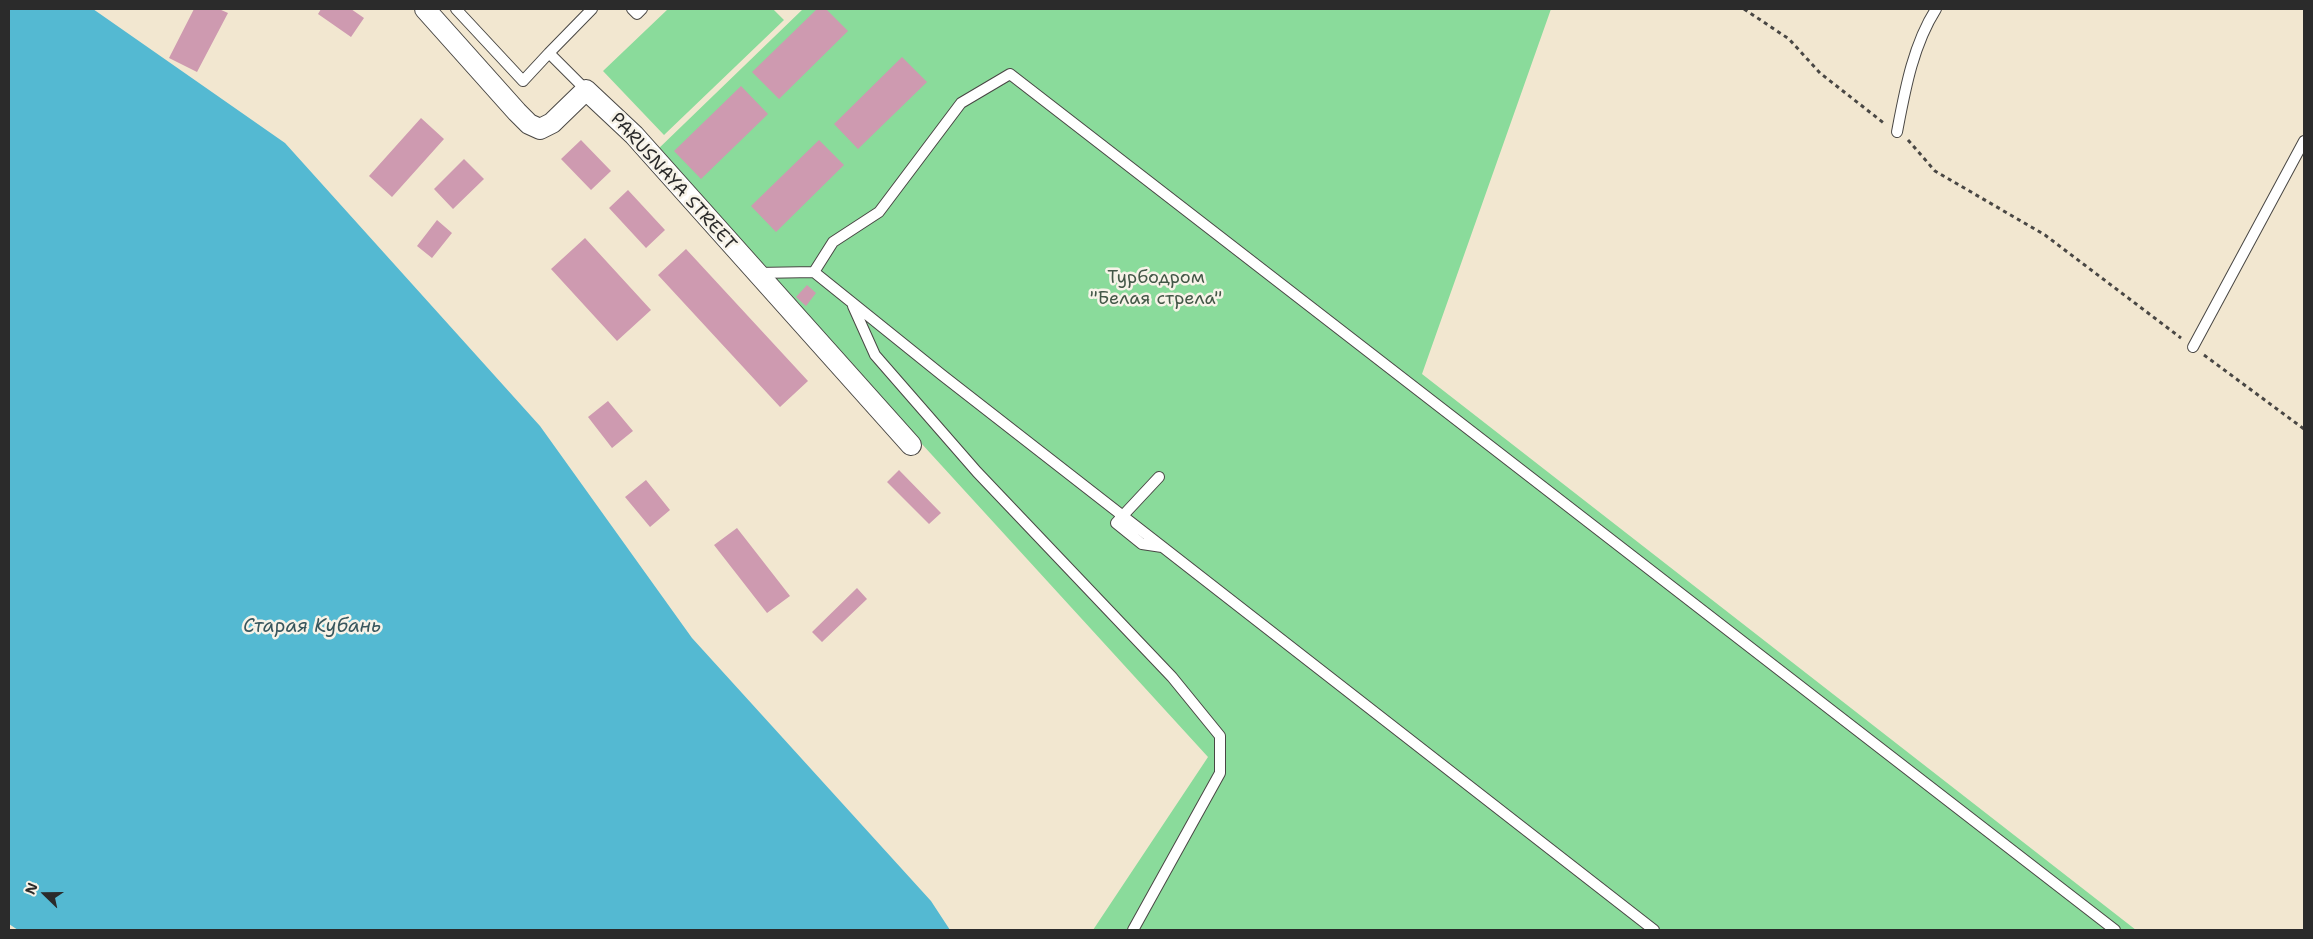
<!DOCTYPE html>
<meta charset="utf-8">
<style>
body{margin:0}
#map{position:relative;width:2313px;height:939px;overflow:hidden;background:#f2e7d0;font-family:"Shantell Sans",sans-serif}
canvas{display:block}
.frame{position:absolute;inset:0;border:10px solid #2b2b2b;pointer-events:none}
.north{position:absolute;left:20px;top:869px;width:50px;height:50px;-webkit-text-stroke:4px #f7f3e8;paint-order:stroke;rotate:292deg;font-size:14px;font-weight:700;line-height:20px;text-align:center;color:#2b2b2b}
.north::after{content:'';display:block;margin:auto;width:18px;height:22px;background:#2b2b2b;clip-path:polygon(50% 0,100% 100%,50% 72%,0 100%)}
</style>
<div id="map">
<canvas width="2313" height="939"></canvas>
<div class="frame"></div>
<div class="north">N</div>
</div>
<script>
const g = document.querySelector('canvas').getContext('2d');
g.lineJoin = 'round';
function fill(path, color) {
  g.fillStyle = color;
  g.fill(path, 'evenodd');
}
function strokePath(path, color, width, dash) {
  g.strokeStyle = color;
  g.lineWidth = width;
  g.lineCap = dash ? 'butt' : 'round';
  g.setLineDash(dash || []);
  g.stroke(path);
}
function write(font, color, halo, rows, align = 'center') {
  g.font = font + ' "Shantell Sans",sans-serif';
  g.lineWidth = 5;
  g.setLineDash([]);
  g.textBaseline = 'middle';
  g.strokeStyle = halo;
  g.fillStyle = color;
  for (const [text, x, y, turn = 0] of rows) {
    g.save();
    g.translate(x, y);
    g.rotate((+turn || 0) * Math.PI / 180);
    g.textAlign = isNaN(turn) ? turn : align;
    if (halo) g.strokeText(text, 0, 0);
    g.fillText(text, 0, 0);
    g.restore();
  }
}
fill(new Path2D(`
 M668,9H773L784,20L664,135L603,71Z
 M803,9H1551L1422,374L2136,930H1093L1208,757L655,152Z`), '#8adb9b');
fill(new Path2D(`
 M9,9H93L285,143L540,426L692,638L931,901L950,930H18L9,924Z`), '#54b9d2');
fill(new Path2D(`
 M194,9H219L228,13L197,72L169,58Z
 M321,9H351L364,18L351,37L318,14Z
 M817,9H826L848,31L779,99L752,72Z
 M902,57L927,82L858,149L834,124Z
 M741,86L768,114L701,179L674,151Z
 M421,118L444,139L392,197L369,176Z
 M581,140L611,171L591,190L561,159Z
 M819,140L844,165L776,232L751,206Z
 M464,159L484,179L453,209L434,189Z
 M628,190L665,230L646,248L609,208Z
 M437,220L452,233L432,258L417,246Z
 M585,238L651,310L617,341L551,269Z
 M686,249L808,381L780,407L658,275Z
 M807,285L816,293L806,306L796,297Z
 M608,401L633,431L612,448L588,417Z
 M899,470L941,513L929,524L887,482Z
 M646,480L670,510L650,527L625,497Z
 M737,528L790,596L767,613L714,545Z
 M857,588L867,599L822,642L812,632Z`), '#ce9ab0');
const service = new Path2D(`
 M456,9L523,81L549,53
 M632,9L637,14L642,9
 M586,90L549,53L592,9
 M1897,132C1905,90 1913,45 1936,9
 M814,272L833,242L879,212L961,103L1010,74L2115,930
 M757,273L814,272L942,375L1654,930
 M853,306L875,355L977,472L1172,677L1220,736V773L1133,930
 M2193,347L2304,141
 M1159,477L1116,523L1142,544L1162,547`);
const minor = new Path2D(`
 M425,9L517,112L529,124L540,129L552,123L586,90L634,135L911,445`);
strokePath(service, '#494744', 12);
strokePath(minor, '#494744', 22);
strokePath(new Path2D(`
 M1744,9L1789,39L1820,73L1885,124
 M1908,140L1935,171L2045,235L2181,338
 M2204,355L2304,429`), '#494744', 3, [4, 4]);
strokePath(service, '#fff', 10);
strokePath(minor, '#fff', 20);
write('18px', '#2b2b2b', '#f7f3e8', [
 ["PARUSNAYA STREET",673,182,48]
]);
write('18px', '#435747', '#f7f3e8', [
 ["Турбодром",1156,278],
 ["\"Белая стрела\"",1156,299]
]);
write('italic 19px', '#37565d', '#f7f3e8', [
 ["Старая Кубань",312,627]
]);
</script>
